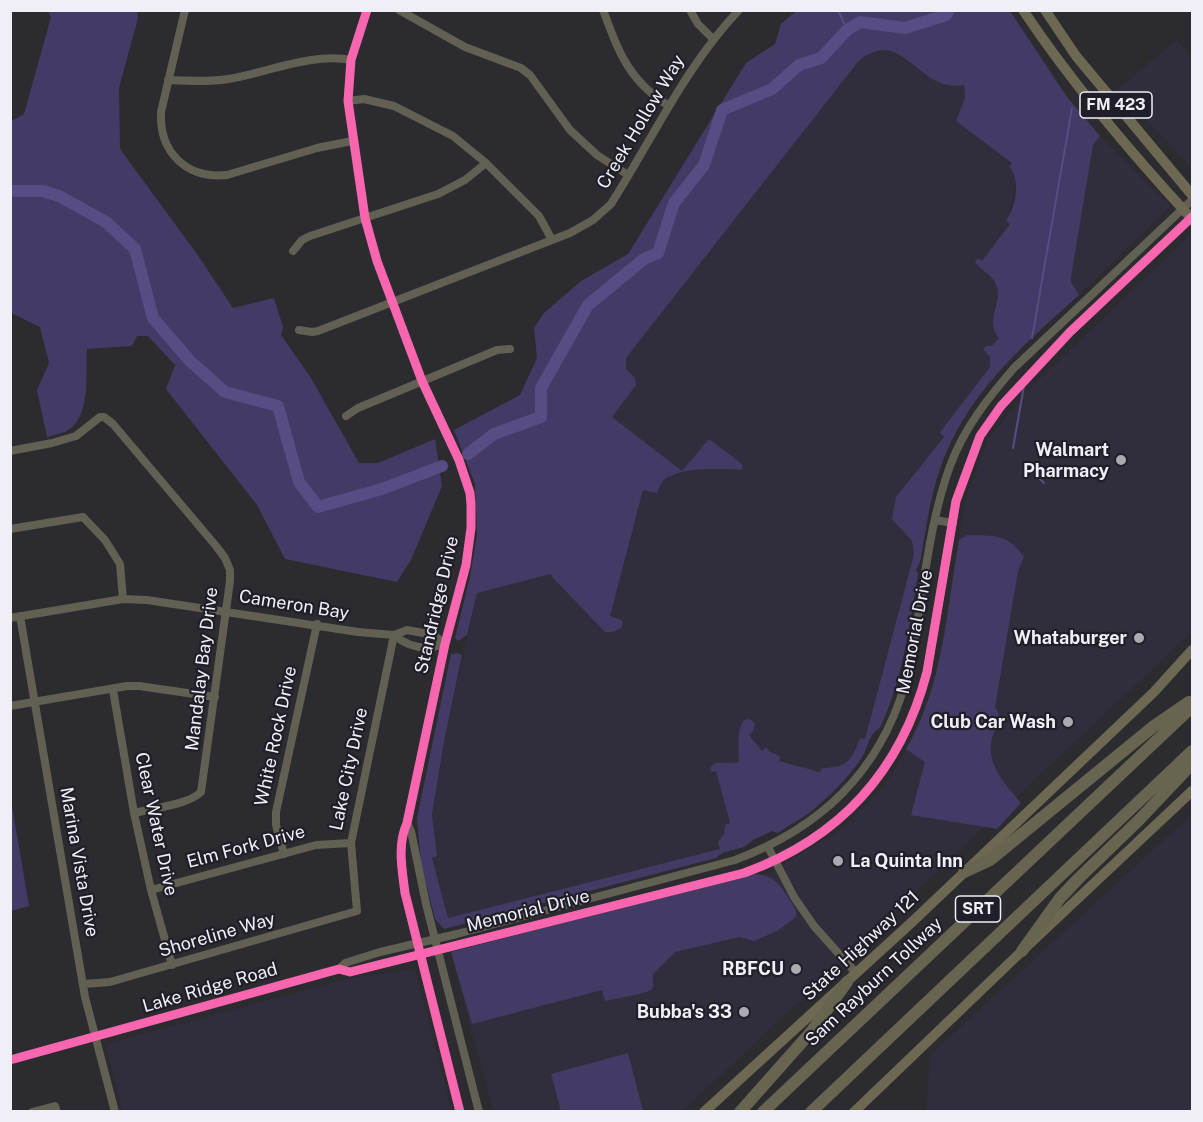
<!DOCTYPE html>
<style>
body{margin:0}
#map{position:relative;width:1203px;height:1122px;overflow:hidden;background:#2b2b30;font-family:"Public Sans",sans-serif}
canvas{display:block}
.frame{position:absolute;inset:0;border:12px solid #f0eff7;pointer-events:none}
</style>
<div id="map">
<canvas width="1203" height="1122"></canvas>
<div class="frame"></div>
</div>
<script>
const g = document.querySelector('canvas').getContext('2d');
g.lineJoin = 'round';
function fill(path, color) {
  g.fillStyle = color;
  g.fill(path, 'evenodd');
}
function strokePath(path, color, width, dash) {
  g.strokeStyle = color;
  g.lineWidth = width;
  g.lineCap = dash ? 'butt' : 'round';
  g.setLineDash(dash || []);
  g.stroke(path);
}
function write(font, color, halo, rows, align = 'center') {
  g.font = font + ' "Public Sans",sans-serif';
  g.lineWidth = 4.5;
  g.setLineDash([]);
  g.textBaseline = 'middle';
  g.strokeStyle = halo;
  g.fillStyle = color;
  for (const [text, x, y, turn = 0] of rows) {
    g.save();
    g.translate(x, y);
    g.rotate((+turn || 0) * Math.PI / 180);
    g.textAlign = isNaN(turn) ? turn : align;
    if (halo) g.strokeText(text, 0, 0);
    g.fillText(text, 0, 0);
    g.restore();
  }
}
fill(new Path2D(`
 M1177,40L1192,57V169L1117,89Z
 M888,50L895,52L927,77L964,85L965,98L960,112L956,118L1013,163L1009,167L1016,179L1009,217L1011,224L982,261L978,258L986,272L997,284L998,292L994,309L999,338L988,354L991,360L990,367L940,432L945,436L896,497L900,529L912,541L914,554L865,739L860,738L854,755L848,761L837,768H822L821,772L779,761V756L762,751L749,735L739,738L740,763L727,764L716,771L730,823L723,838L718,842L720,849L448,918L432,858L437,856L432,814L444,742L477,593L552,574L553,578L605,632L643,490L661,483L672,475L686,472L711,468L742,470L743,465L682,471L611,417L636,384L635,378L626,369V358L857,63L862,56L870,53Z
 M1100,136L1171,206L1079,295L1071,281V277L1093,145Z
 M1192,233V632L683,1111H493L452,956L771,872L843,828L885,785L915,734L936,676L966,498L988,439L1026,392Z
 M1192,814V1111H926L930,1055Z
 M415,969L452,1111H123L105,1044L351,978Z`), '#302e3d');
fill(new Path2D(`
 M48,11H137L138,18L119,88L120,149L197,254L233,308L274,298L283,327L281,335L311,378L359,463H378L435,439L442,486L411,560L397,582L285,559L257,505L166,389L175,365L148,336H137L132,346L87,349C85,374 92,419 65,432C60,434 53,435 47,437L37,390L49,363L40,327L11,313L10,122L24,114L51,17Z
 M796,11H1010L1067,97L1100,136L1093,145L1071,277V282L1079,295C1022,346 963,397 939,472C929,501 926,532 920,562L916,570L918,574C909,627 903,679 880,728C868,734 868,749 861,759C847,779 828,798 809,813C800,820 790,824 781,831L777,833L772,831L753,840L744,847L722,853L716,858L444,929L435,919L421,863L417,818L451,654L457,653L462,655L444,742L432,814L437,856L432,858L448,918L720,849L718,842L724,834L725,825L730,823L716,771L711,772L710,768L715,763C724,762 730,764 739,762C739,750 736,730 744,720L749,719L755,723L753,731L749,735L762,751L766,747L770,752L780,756L779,761L820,772L822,768C847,768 852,760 860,738L865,739L914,554L912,541L892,519L896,497L944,437L940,432L990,367V357L983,349L986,346H992L999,338C985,321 1001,305 997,287C994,275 981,271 975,262L978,258L982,261L1010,224L1006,220C1016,208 1021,179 1009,167L1012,163L956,121L965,98L964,85C933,90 920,66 896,53C884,46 865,53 857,63L626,358V369L635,378L636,385L612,417L682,471L709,439L743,465L742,470C723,469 679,466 663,481C660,484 659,489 657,493L643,490L610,616L623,621L622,627C617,631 611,633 605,632L553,578L551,574L477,593L467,635L458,641L455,638L470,577L477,535L475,484L454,430L520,395L537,358L534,328L544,313L581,281L628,254L746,63L775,44L781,24Z
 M967,535C993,536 1008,533 1024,557L1018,571L995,707L1001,718C978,755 997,774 1021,803L997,829L911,815L925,762L906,749C943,687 947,610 959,540Z
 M11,800L29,906L11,911H10Z
 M751,874C770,873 780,883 789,899C793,905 797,909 796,917L777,931L754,941L739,937L675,952L653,974C652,979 654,985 652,989C650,993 613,999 605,1001L602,990L472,1024L451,952Z
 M628,1053L643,1111H561L551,1074Z`), '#433b65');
strokePath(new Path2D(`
 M838,10L847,30
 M1000,10L1002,11
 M1032,338L1072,108
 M1013,448L1024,386
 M1032,471L1044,483`), '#574c84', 2);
strokePath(new Path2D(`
 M10,191H43L59,196L106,222L135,249L153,318L190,361L225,392L278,406L299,482L318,507L382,489L442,466
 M468,454L494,434L541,417V388L588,305L644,259L658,253L674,203L704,165L722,110L772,89L799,65L821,58L847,30L860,22L905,28L946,15L949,10`), '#574c84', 12);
strokePath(new Path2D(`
 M185,10L161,112C159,153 187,179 227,175L317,148L352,141
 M367,10L351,60L348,101L365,218L377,261L422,381L459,460L470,493L471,504V528L466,565L445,644L407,823C397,845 402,869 405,893L460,1112
 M399,10L465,47L521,68L530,75L570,130L597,155L628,175
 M603,10C619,53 629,81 669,106
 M690,10L698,24L713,39
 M168,80C189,81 208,82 228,79C265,73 314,52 351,60
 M348,101L364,99L394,106L453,136L486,163L539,216L552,240
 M293,251L302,240L310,236L438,194L465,180L486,163
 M299,330L312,332L318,331L570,233L593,220L611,204C653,138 685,67 739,10
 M346,416L358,408L497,350L510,349
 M10,451L52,443L76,436L100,417H104L113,424L216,546L225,558L230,570V581L201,792C188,805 153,808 134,813
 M935,520L953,523
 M10,529L83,517L105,540L120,564L123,599
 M20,616L85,997L115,1112
 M10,618L123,599L147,600L358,632L394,635L407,630L434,635L445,644
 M394,635C409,648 427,650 445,644
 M113,690L134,813L151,890L172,965
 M10,706L127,686H139L215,697
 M407,823L411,831L426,904L479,1112
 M768,847L794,897L814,926L856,973
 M284,854L276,825V812L317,624
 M151,890L316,845L351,843
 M339,969L345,963L380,952L457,934L735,860C820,828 879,773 905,684C910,667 913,648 916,630C925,576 931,518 950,466C964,428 988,398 1014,368L1192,200
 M84,984L110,982L357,911L351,843L394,635
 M10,1060L339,969L350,972L744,873C841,838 901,771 927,672L956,501L980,436L1001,406L1070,332L1192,217
 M32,1112L55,1106L57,1112`), '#625f53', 8);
strokePath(new Path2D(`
 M1023,10C1073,85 1131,153 1192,219
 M1045,10L1076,56L1192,195
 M704,1112L911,923L1154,692L1192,650
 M854,1112L1022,951L1192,791`), '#6c6852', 10);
strokePath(new Path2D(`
 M964,872L990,860L1154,726L1189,702
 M1022,951L1060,898L1078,879L1139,820L1192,764
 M740,1112L811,1032L847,982
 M763,1112L1192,707
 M811,1112L1192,751`), '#67644f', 12);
strokePath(new Path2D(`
 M367,10L351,60L348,101L365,218L377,261L422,381L459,460L470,493L471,504V528L466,565L445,644L407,823C397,845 402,869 405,893L460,1112
 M10,1060L339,969L350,972L744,873C841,838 901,771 927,672L956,501L980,436L1001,406L1070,332L1192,217`), '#f766af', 9);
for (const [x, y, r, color] of [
 [1121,460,6,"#abaab1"],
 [1139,638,6,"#abaab1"],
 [1068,722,6,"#abaab1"],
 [838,861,6,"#abaab1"],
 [796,969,6,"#abaab1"],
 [744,1012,6,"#abaab1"]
]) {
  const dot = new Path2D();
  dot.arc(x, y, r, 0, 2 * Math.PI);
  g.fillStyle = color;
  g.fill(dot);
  strokePath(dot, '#201f29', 2);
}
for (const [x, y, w] of [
 [1116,105,72],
 [978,909,45]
]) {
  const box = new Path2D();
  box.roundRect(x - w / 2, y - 13, w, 26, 4.5);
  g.fillStyle = '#201f29';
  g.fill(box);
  strokePath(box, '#f0eff7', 1.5);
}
write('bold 16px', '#f0eff7', null, [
 ["FM 423",1116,105],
 ["SRT",978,909]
]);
write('18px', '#f0eff7', '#201f29', [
 ["Creek Hollow Way",641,122,-59],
 ["Cameron Bay",294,605,9],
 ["Standridge Drive",437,605,-77],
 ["Memorial Drive",915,632,-79],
 ["Mandalay Bay Drive",202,669,-83],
 ["White Rock Drive",276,736,-78],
 ["Lake City Drive",349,769,-78],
 ["Clear Water Drive",156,824,78],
 ["Elm Fork Drive",246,847,-15],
 ["Marina Vista Drive",79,862,80],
 ["Memorial Drive",528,911,-14],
 ["Shoreline Way",217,935,-16],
 ["State Highway 121",861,946,-43],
 ["Sam Rayburn Tollway",874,982,-43],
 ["Lake Ridge Road",210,988,-16]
]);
write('bold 18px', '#f0eff7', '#201f29', [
 ["Walmart",1109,450],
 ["Pharmacy",1109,471],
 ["Whataburger",1127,638],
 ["Club Car Wash",1056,722],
 ["La Quinta Inn",850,861,"left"],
 ["RBFCU",784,969],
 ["Bubba's 33",732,1012]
], 'right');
</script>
